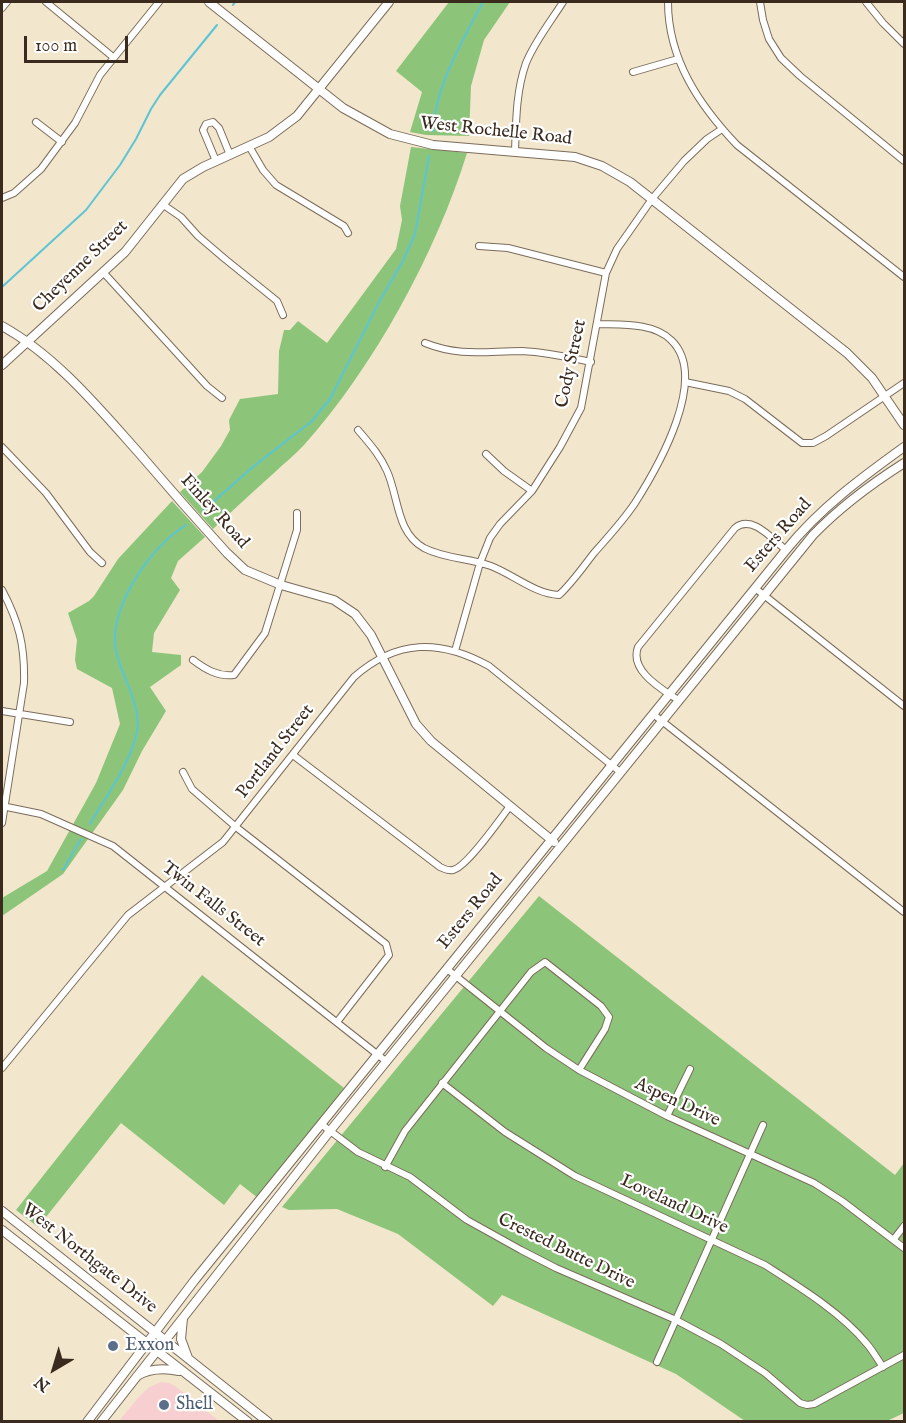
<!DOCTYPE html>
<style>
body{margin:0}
#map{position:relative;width:906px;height:1423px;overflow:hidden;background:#f2e6cc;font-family:"IM FELL English",serif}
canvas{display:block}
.frame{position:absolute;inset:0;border:3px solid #3b2a1e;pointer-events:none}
.north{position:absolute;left:24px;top:1339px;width:60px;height:60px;-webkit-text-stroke:4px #fff;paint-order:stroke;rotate:218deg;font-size:16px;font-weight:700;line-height:24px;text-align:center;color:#3b2a1e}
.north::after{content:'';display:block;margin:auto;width:21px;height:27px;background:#3b2a1e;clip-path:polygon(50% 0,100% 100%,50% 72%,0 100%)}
.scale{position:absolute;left:24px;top:36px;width:104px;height:27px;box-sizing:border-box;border:3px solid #3b2a1e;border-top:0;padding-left:8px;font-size:18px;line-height:21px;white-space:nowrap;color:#3b2a1e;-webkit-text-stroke:4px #fff;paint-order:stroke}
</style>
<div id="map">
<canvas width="906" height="1423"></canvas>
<div class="frame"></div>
<div class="north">N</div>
<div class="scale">100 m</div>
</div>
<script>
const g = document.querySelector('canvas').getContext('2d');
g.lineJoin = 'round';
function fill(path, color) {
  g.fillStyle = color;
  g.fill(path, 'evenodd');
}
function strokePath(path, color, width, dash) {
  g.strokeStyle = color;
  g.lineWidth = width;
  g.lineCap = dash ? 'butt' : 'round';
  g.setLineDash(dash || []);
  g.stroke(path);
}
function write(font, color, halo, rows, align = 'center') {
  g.font = font + ' "IM FELL English",serif';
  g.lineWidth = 4.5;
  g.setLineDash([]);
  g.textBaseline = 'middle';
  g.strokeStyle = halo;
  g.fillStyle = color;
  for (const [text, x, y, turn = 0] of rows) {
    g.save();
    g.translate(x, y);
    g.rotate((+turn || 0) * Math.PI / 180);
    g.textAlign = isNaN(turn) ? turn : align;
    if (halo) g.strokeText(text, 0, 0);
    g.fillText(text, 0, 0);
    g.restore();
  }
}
fill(new Path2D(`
 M161,1382L169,1383L175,1386L219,1421H119L137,1399L148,1388Z`), '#f7cfd1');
fill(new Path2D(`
 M449,2H510L484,40L471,86L469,136L426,135L410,132L422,92L396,71Z
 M411,147L467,153C436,253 374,367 304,445C295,455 283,464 274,473C253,492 233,510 213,529L180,492L202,472L221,446L230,430L229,420L240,399L278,394L279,351L284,330H290L298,321L327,343L396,249L402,220L400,206Z
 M172,501L205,537L178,561L171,578L180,590L154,633L152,652L181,655V665L150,687L166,711L142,751L123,790L63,874L2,916V898L47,871L96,783L120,724L112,688L77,669L75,660L77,640L68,613L89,601L94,596L118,559Z
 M539,896L895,1175L904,1163V1413L887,1421H745L676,1374L502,1295L493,1306L398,1234L337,1209L289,1210L282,1207Z
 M202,975L344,1088L258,1198L240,1184L224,1205L121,1123L38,1227L16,1210Z`), '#8cc579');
strokePath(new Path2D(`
 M233,5L235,2
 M433,131C436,84 462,42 483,2
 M2,287L86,210L120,165L136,139L151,109L160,95L217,25
 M204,510L254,466L312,421L330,399L379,302L403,261L415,234L429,156
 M90,824C106,796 131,763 137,731C142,707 121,675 116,651C107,609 151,546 186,525
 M63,870L81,839`), '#5bc5d6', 2);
const street = new Path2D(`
 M46,2L113,57
 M668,2C668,59 699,105 737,145L904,277
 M760,2L763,20L769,39L781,58L800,76L904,161
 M866,2L883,23L904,44
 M2,8L7,2
 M633,72L678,59
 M36,122L62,142
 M249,146L263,170L276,185L344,226L348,233
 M515,152C516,122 516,91 526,63C535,41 551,21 563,2
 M216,161L203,130L206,124L213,122L219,128L230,155
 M2,198L14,193L41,169L75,123L100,75L159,2
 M162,204L181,217L198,236L225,259L277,301L283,315
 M479,246L508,248L606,273
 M103,272L207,386L222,398
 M425,343C460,357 486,351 522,351C545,352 568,357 591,362
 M685,382L729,391L745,399L802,443H813L826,436L904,383
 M358,430C369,443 380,455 387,471C399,498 396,532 424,548C445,559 470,558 491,566C514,575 535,594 559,595C572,583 583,567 594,553C608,537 623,521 635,503C658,467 710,377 671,340C653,322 620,325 597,324
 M2,447L46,493L90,552L102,563
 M486,454L504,471L532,491
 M755,588L904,706
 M2,590C19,622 25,646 24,683L2,823
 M455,651L480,563L490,538L500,524L532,491L560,447L581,408L606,273L617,249L652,199L684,161L707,139L722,129
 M193,660C205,669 218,677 234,675L265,633L297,530V513
 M678,700C662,689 629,671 638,647L735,528C752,514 772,539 786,550
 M2,711L70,722
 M653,714L904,912
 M293,755L440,867C444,869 449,871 453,870C467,867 500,819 510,806
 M183,772L192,789L236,827L386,944L389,955L337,1022
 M2,806L41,814L113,846L387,1062
 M447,969L546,1048L579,1070L667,1116L814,1183L842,1201L904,1248
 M2,1068L128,915L223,842L354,677C397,639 440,639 489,666L620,772
 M442,1083L505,1132L575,1176L765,1265C798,1286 842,1313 867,1344C873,1351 878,1360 883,1367
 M667,1116L690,1069
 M321,1124L358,1152L410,1177L467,1220L521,1250L556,1268L676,1320L721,1344L765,1373L800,1403L807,1405L814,1404L904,1355
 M385,1167L405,1131L531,972L545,962L601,1006L609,1017L605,1029L579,1070
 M894,1239L904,1226
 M657,1362L763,1125`);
const secondary = new Path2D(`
 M209,2L343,108L390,134L433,145L575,157L602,166L630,182L847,353L872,378L904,425
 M2,326C56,356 98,407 139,453C168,487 197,520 227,553L245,570L281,585L334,600L355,614L371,635L416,724L431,741L554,842
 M2,365L125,252L183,179L203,167L269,137L297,116L389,2
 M2,1211L268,1422
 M2,1230L248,1422
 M183,1318L181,1339L188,1358
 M137,1376C150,1368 164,1368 179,1371
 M87,1422L194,1281L786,550C820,508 861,478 904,447
 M101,1422L330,1131L813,535C841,506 871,484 904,463`);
strokePath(street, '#7b6c5b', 8);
strokePath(secondary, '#7b6c5b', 10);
strokePath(street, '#fff', 6);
strokePath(secondary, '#fff', 8);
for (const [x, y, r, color] of [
 [113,1346,6,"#5c6f8a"],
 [164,1405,6,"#5c6f8a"]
]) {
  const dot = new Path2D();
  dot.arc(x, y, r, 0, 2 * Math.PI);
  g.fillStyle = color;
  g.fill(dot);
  strokePath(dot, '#fff', 2);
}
write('18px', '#3b2a1e', '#fff', [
 ["West Rochelle Road",496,132,6],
 ["Cheyenne Street",81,267,-44],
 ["Cody Street",572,364,-78],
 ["Finley Road",214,512,48],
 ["Esters Road",779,536,-49],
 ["Portland Street",276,752,-52],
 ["Twin Falls Street",213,905,38],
 ["Esters Road",471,912,-51],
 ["Aspen Drive",677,1103,25],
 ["Loveland Drive",674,1205,25],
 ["Crested Butte Drive",566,1252,26],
 ["West Northgate Drive",89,1259,38]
]);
write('18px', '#4e5e75', '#fff', [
 ["Exxon",125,1346],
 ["Shell",176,1405]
], 'left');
</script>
